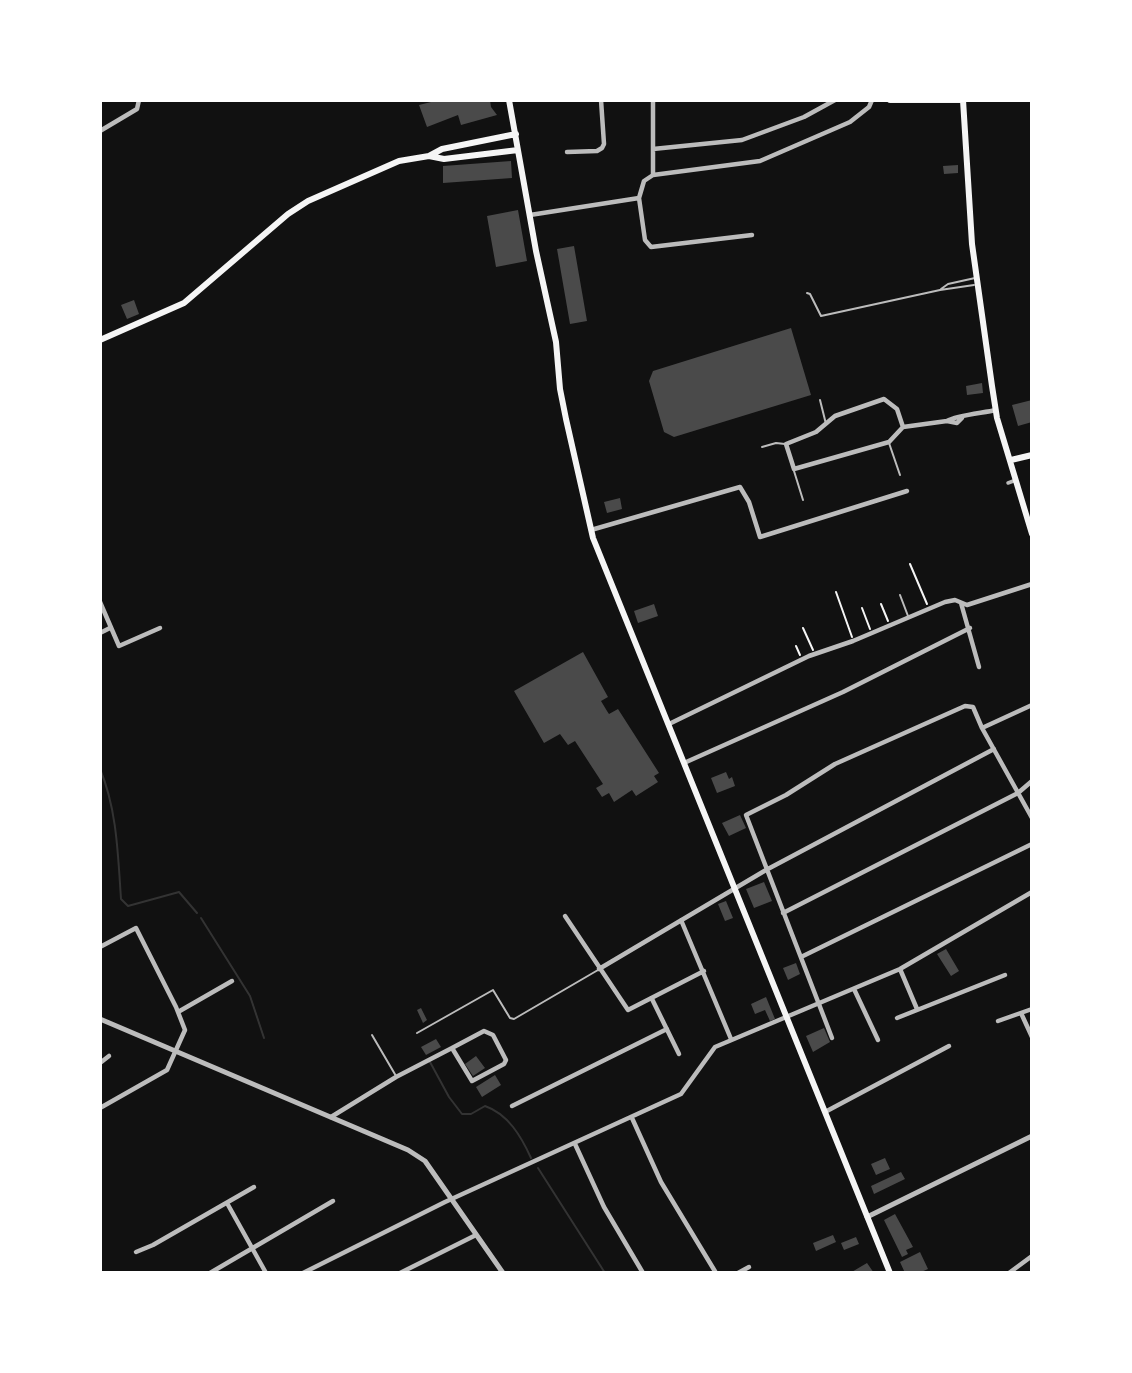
<!DOCTYPE html>
<style>
body{margin:0}
#map{position:relative;width:1132px;height:1373px;overflow:hidden;background:#111;font-family:Helvetica,sans-serif}
canvas{display:block}
.frame{position:absolute;inset:0;border:102px solid #fff;pointer-events:none}
</style>
<div id="map">
<canvas width="1132" height="1373"></canvas>
<div class="frame"></div>
</div>
<script>
const g = document.querySelector('canvas').getContext('2d');
g.lineJoin = 'round';
function strokePath(path, color, width, dash) {
  g.strokeStyle = color;
  g.lineWidth = width;
  g.lineCap = dash ? 'butt' : 'round';
  g.setLineDash(dash || []);
  g.stroke(path);
}
function fill(path, color) {
  g.fillStyle = color;
  g.fill(path, 'evenodd');
}
strokePath(new Path2D(`
 M100,769C117,809 118,856 121,899L128,906L179,892L197,913
 M201,918L250,996L264,1038
 M430,1062L449,1097L462,1114H471L485,1106C508,1114 521,1136 531,1158
 M538,1168L605,1273`), '#333', 2);
fill(new Path2D(`
 M439,100H490L491,107L497,115L461,125L458,115L427,127L419,105Z
 M511,161L512,178L443,183V166Z
 M958,165V173L944,174L943,166Z
 M518,210L527,261L496,267L487,216Z
 M574,246L587,321L570,324L557,249Z
 M134,300L139,314L127,319L121,305Z
 M791,328L811,395L674,437L664,432L649,381L653,371Z
 M982,383L983,393L967,395L966,386Z
 M1032,400V422L1018,426L1012,405Z
 M620,498L622,509L607,513L604,502Z
 M654,604L658,616L638,623L634,611Z
 M583,652L608,697L601,701L607,711L609,714L618,709L659,773L654,776L658,782L636,796L632,790L614,802L609,793L602,797L596,788L603,784L575,741L568,745L560,734L544,743L514,691Z
 M726,772L729,779L732,777L735,786L717,793L711,778Z
 M740,815L746,828L729,836L722,823Z
 M764,882L772,901L754,908L746,889Z
 M726,901L733,918L725,921L718,904Z
 M946,949L959,971L951,976L937,954Z
 M796,963L800,974L788,980L783,968Z
 M766,997L775,1019L770,1021L765,1010L755,1014L751,1004Z
 M421,1008L427,1020L423,1023L417,1010Z
 M824,1028L830,1042L813,1052L806,1036Z
 M436,1039L441,1047L426,1055L421,1047Z
 M476,1056L485,1068L473,1076L465,1064Z
 M495,1075L501,1085L482,1097L476,1087Z
 M885,1158L890,1169L876,1175L871,1164Z
 M901,1172L905,1179L874,1194L871,1186Z
 M895,1214L913,1247L906,1250L908,1254L902,1257L884,1220Z
 M833,1235L836,1242L816,1251L813,1243Z
 M856,1237L859,1244L844,1250L841,1243Z
 M920,1252L928,1269L919,1273H905L900,1262Z
 M867,1263L874,1273H850Z`), '#4a4a4a');
strokePath(new Path2D(`
 M910,564L927,604
 M836,592L852,637
 M881,604L888,621
 M862,608L870,629
 M803,628L813,650
 M796,646L800,655`), '#f5f5f5', 2);
strokePath(new Path2D(`
 M941,289L948,284L975,278
 M807,293L810,294L821,316L940,290L974,285
 M820,400L826,424
 M889,443L900,475
 M762,447L776,443L785,444
 M794,471L803,500
 M900,595L908,616
 M417,1033L493,990L510,1018L514,1019L598,970
 M372,1035L396,1076`), '#bcbcbc', 2);
strokePath(new Path2D(`
 M1008,483L1016,480`), '#bcbcbc', 3.5);
strokePath(new Path2D(`
 M100,131L137,109L139,100
 M653,149L742,140L804,117L835,100
 M567,152L597,151L602,148L604,144L601,100
 M653,175V100
 M530,215L639,198
 M752,235L651,247L645,240L639,198L644,181L653,175L760,161L850,122L869,107L872,100
 M947,421C957,415 983,413 996,410
 M903,427L897,409L884,399L835,416L816,432L786,444L794,469L889,442L903,427L947,421L957,423L962,418
 M591,530L740,487L749,502L760,537L907,491
 M100,602L119,646L160,628
 M961,603L979,667
 M100,633L110,628
 M1032,705L982,728L1032,818
 M669,724L809,656L853,641L945,602L955,600L967,605L1032,584
 M684,763L843,692L970,628
 M783,913L1018,793L1032,781
 M565,916L628,1010L704,971
 M681,920L731,1039
 M100,947L136,928L176,1007L185,1030L167,1070L100,1108
 M801,957L1032,844
 M599,969L766,870L994,749
 M900,969L917,1009
 M854,989L878,1040
 M652,999L679,1054
 M178,1012L232,981
 M1021,1013L1032,1037
 M897,1018L1005,975
 M998,1021L1032,1009
 M832,1038L746,815L786,795L835,764L965,706L973,707L982,728
 M100,1063L109,1056
 M512,1106L667,1029
 M825,1112L949,1046
 M331,1117L396,1077L452,1048L472,1081L504,1064L506,1060L493,1035L484,1031L452,1048
 M632,1118L661,1182L716,1273
 M575,1144L604,1207L643,1273
 M227,1203L266,1273
 M136,1252L153,1245L254,1187
 M210,1273L333,1201
 M303,1273L445,1202L681,1094L715,1047L900,969L1032,892
 M400,1273L476,1235
 M738,1273L749,1267
 M1009,1273L1032,1256`), '#bcbcbc', 4.5);
strokePath(new Path2D(`
 M100,1019L408,1150L425,1161L503,1273
 M867,1217L1032,1136`), '#bcbcbc', 5);
strokePath(new Path2D(`
 M509,100L536,251L556,342L560,389L566,419L593,538L890,1273
 M890,100H963
 M963,100L972,244L992,386L997,418L1032,534
 M429,156L444,159L518,150
 M100,340L184,303L288,214L308,201L399,161L429,156L442,149L516,134
 M1011,460L1032,455`), '#f5f5f5', 6);
</script>
